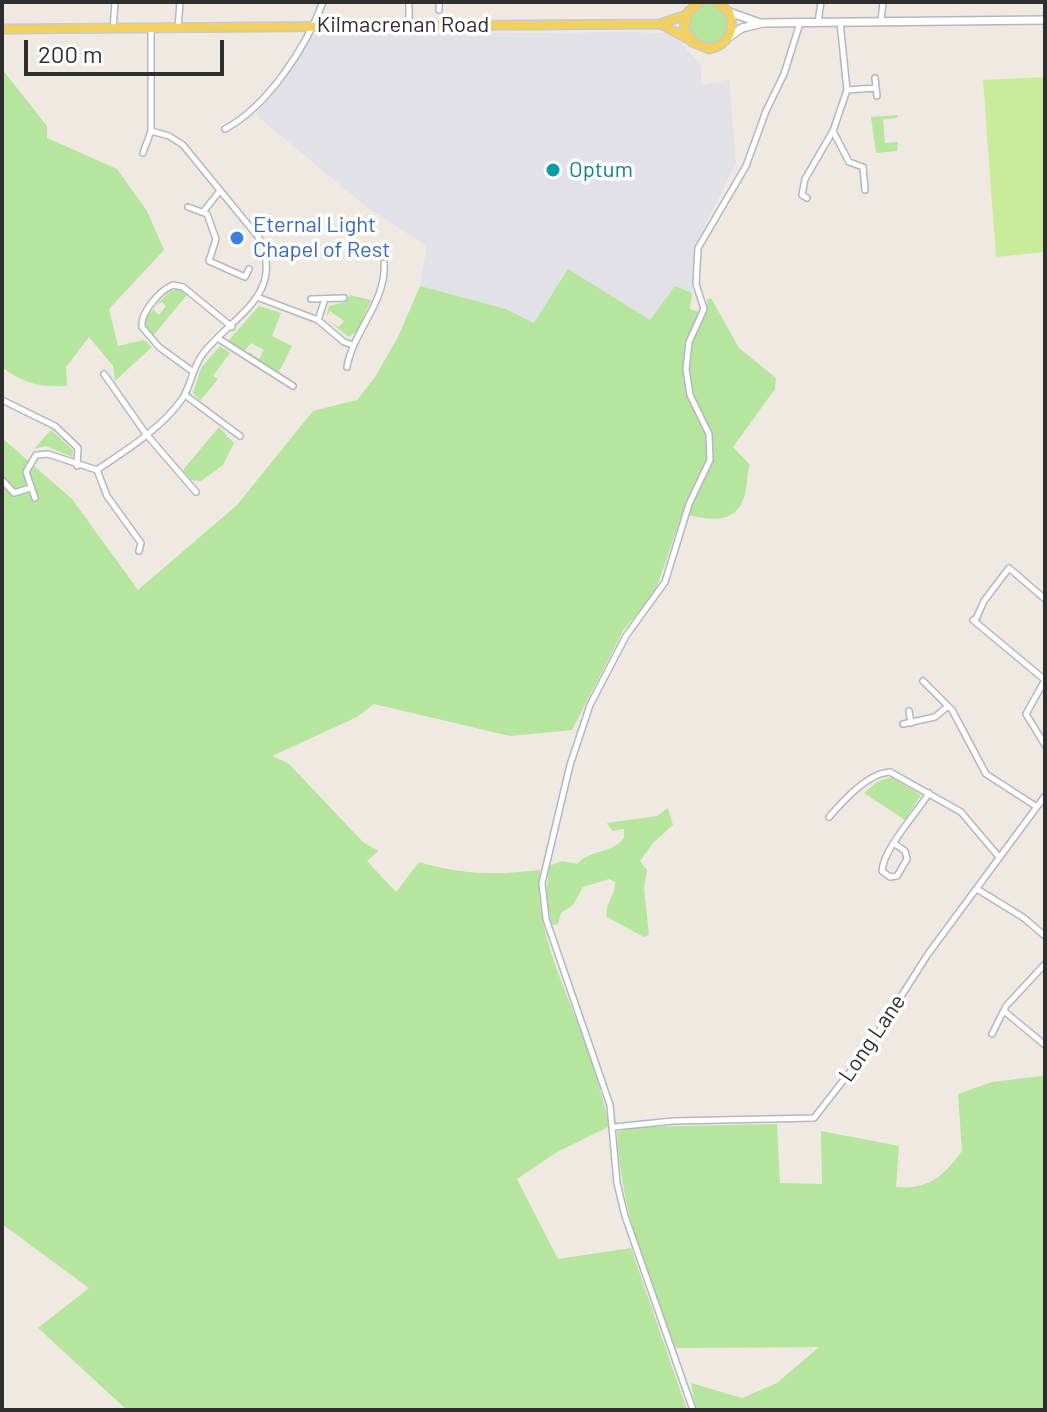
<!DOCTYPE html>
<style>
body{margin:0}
#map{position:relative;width:1047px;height:1412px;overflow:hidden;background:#efe9e1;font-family:Barlow,sans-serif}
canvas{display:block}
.frame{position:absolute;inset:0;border:4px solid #2e2e2e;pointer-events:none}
.scale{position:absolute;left:24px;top:40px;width:200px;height:36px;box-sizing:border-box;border:4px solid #2e2e2e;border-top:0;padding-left:10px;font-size:24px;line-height:28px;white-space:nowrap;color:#2e2e2e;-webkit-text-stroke:6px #fff;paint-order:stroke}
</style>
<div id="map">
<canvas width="1047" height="1412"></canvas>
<div class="frame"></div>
<div class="scale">200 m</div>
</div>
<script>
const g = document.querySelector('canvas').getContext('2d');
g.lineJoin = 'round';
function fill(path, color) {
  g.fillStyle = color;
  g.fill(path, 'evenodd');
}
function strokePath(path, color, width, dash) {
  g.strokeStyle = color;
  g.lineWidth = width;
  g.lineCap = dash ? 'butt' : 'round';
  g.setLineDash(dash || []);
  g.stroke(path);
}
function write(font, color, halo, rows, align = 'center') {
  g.font = font + ' Barlow,sans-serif';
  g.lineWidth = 7;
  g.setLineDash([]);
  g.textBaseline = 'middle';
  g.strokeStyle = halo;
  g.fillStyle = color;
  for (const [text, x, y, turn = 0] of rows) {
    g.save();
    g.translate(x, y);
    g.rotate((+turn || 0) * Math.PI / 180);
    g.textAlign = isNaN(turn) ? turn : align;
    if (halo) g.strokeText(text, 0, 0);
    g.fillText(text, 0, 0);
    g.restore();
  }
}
fill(new Path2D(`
 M627,32L667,33L676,38L701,65V85L729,80L736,163L696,243L692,293L675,287L650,321L534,323L506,309L420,286L427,246L369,209L256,115L312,35Z`), '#e3e1e8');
fill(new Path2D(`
 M688 24a20 20 0 1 1 40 0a20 20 0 1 1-40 0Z
 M2,69L47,126V138L117,169L147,211L164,250L109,309L118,346L144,340L152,347L115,381L113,366L89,337L66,367L67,386C40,387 24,384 2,367Z
 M898,115L897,118L883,119L885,143L898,142L897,151L876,153L871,117Z
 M568,269L650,320L675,286L692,293L690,309L699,312L684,350L688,352L703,320L707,300L711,298L739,348L776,378L775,389L733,447L750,465C746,475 748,480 746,489C739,527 712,520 682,514L654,595L624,629L572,730L510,736L374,704L357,717L272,756L288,763L363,842L378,851L367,861L396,892L419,862C461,875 497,875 540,870C533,930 568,992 587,1048C596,1074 603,1100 610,1126L557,1152L517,1179L558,1259L631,1248L687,1410H127L38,1328L89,1288L2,1224V438L72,499L138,590L237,505L313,411L357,400L375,377L398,337L420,286L506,309L534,323Z
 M179,289L187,295L152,337L145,329V320L153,309L159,315L166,306L162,302L154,307L170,291Z
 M350,295L371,300L357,331L349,337L327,320L339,327L344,321L330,311L326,317L329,306L345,302Z
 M259,306L281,313L272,336L292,346L279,372L247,355L249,352L259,359L264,350L251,343L244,352L228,341Z
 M220,346L230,353L213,376L218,379L200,401L193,393L201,368Z
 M219,427L234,443L223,465L201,481L191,480L183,470Z
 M51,430L73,450L72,457L46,446L34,449Z
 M891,777L921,795L905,820L864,793L877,782Z
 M668,808L673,825L653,843L640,861L647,870L644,888L649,935L644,937L607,917C604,905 616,895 615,882L609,879L583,887L573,905L561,913L558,924L552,925L546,900L549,866L562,861L577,864C590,849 610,855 624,838V829L612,831L607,823L657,816Z
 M1045,1069V1410H696L691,1383L742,1398L777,1383L819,1347L674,1348C648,1273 621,1213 617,1132L639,1127L777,1124L780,1183L822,1184L821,1131L899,1146L896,1187C928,1190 944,1176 962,1151L958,1094L992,1082L1042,1076Z`), '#b6e59e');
fill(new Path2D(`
 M1045,77V252L996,257L983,80Z`), '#c9ec9a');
const street = new Path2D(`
 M409,2V25
 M439,2V10
 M881,21L883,2
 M818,22L821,2
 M840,22L847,90L833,131L849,162L863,167L865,190
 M178,28L180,2
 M113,29L115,2
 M875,78L877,96
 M847,90L876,88
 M225,129C268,106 306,47 323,2
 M143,153L151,131V29
 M807,198L802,195L805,179L833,131
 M188,207L207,214L216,239L209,261L245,277L249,269
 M203,212L219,192
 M257,297L318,320L344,342L353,345
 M311,299L344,298
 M318,320L325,299
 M219,339L293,386
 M347,367C353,331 387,301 384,263
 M192,371L159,347L142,327C140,313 160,290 173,285L183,287L232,327
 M104,374L146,434L196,492
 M185,395L240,436
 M2,400L55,426L78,448L77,466
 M97,470L107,496L141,543L139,551
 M2,480L14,493L30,488
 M35,498L26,472L36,455L48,454L97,470C126,450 161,429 182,399C191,386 192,369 202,355C229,318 287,296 259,238L183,145L169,136L151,131
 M973,620L1045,680
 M975,621L984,601L1009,568L1045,599
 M1045,680L1026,714L1045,745
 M923,681L952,710L986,774L1037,807
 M909,711L911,723
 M903,724L935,717L948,706
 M829,817C843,801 868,773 890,772L961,812L999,857
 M895,844L905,851L907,859L897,876L890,877L882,871C883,849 917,813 929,793
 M977,889L1024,918L1045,936
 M1004,1011L1045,1045
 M992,1034L1006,1006L1045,964
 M614,1127L673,1121L814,1118L867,1050L928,954L1045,796
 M693,1410L625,1216L617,1183L610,1105L546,919L542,883L570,765L590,705L626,636L665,582L689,504L710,460L709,434L690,395L686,369L689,342L704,309L696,284L698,248L746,166L766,111L784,74L800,23`);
const secondary = new Path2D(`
 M729,12L760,23
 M729,37L742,28L763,23L1045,20`);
const primary = new Path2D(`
 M700,2L688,12L684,28L692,42L709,49C728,45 736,30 729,12L716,2
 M661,24L688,39
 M2,29L660,24L686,15`);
strokePath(street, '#b4b7c1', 8);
strokePath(secondary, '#b4b7c1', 10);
strokePath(primary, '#c9c9c9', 11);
strokePath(street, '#fff', 5);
strokePath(secondary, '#fff', 7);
strokePath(primary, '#f2d163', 8);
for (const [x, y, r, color] of [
 [553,170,8,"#0f9aa8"],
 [237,238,8,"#3f7fe0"]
]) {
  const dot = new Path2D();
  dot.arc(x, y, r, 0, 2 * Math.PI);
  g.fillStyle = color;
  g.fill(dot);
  strokePath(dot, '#fff', 3);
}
write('22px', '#2e2e2e', '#fff', [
 ["Kilmacrenan Road",403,25],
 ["Long Lane",872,1038,-56]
]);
write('22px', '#0d838f', '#fff', [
 ["Optum",569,170]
], 'left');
write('22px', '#366cbe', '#fff', [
 ["Eternal Light",253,225],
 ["Chapel of Rest",253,250]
], 'left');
</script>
